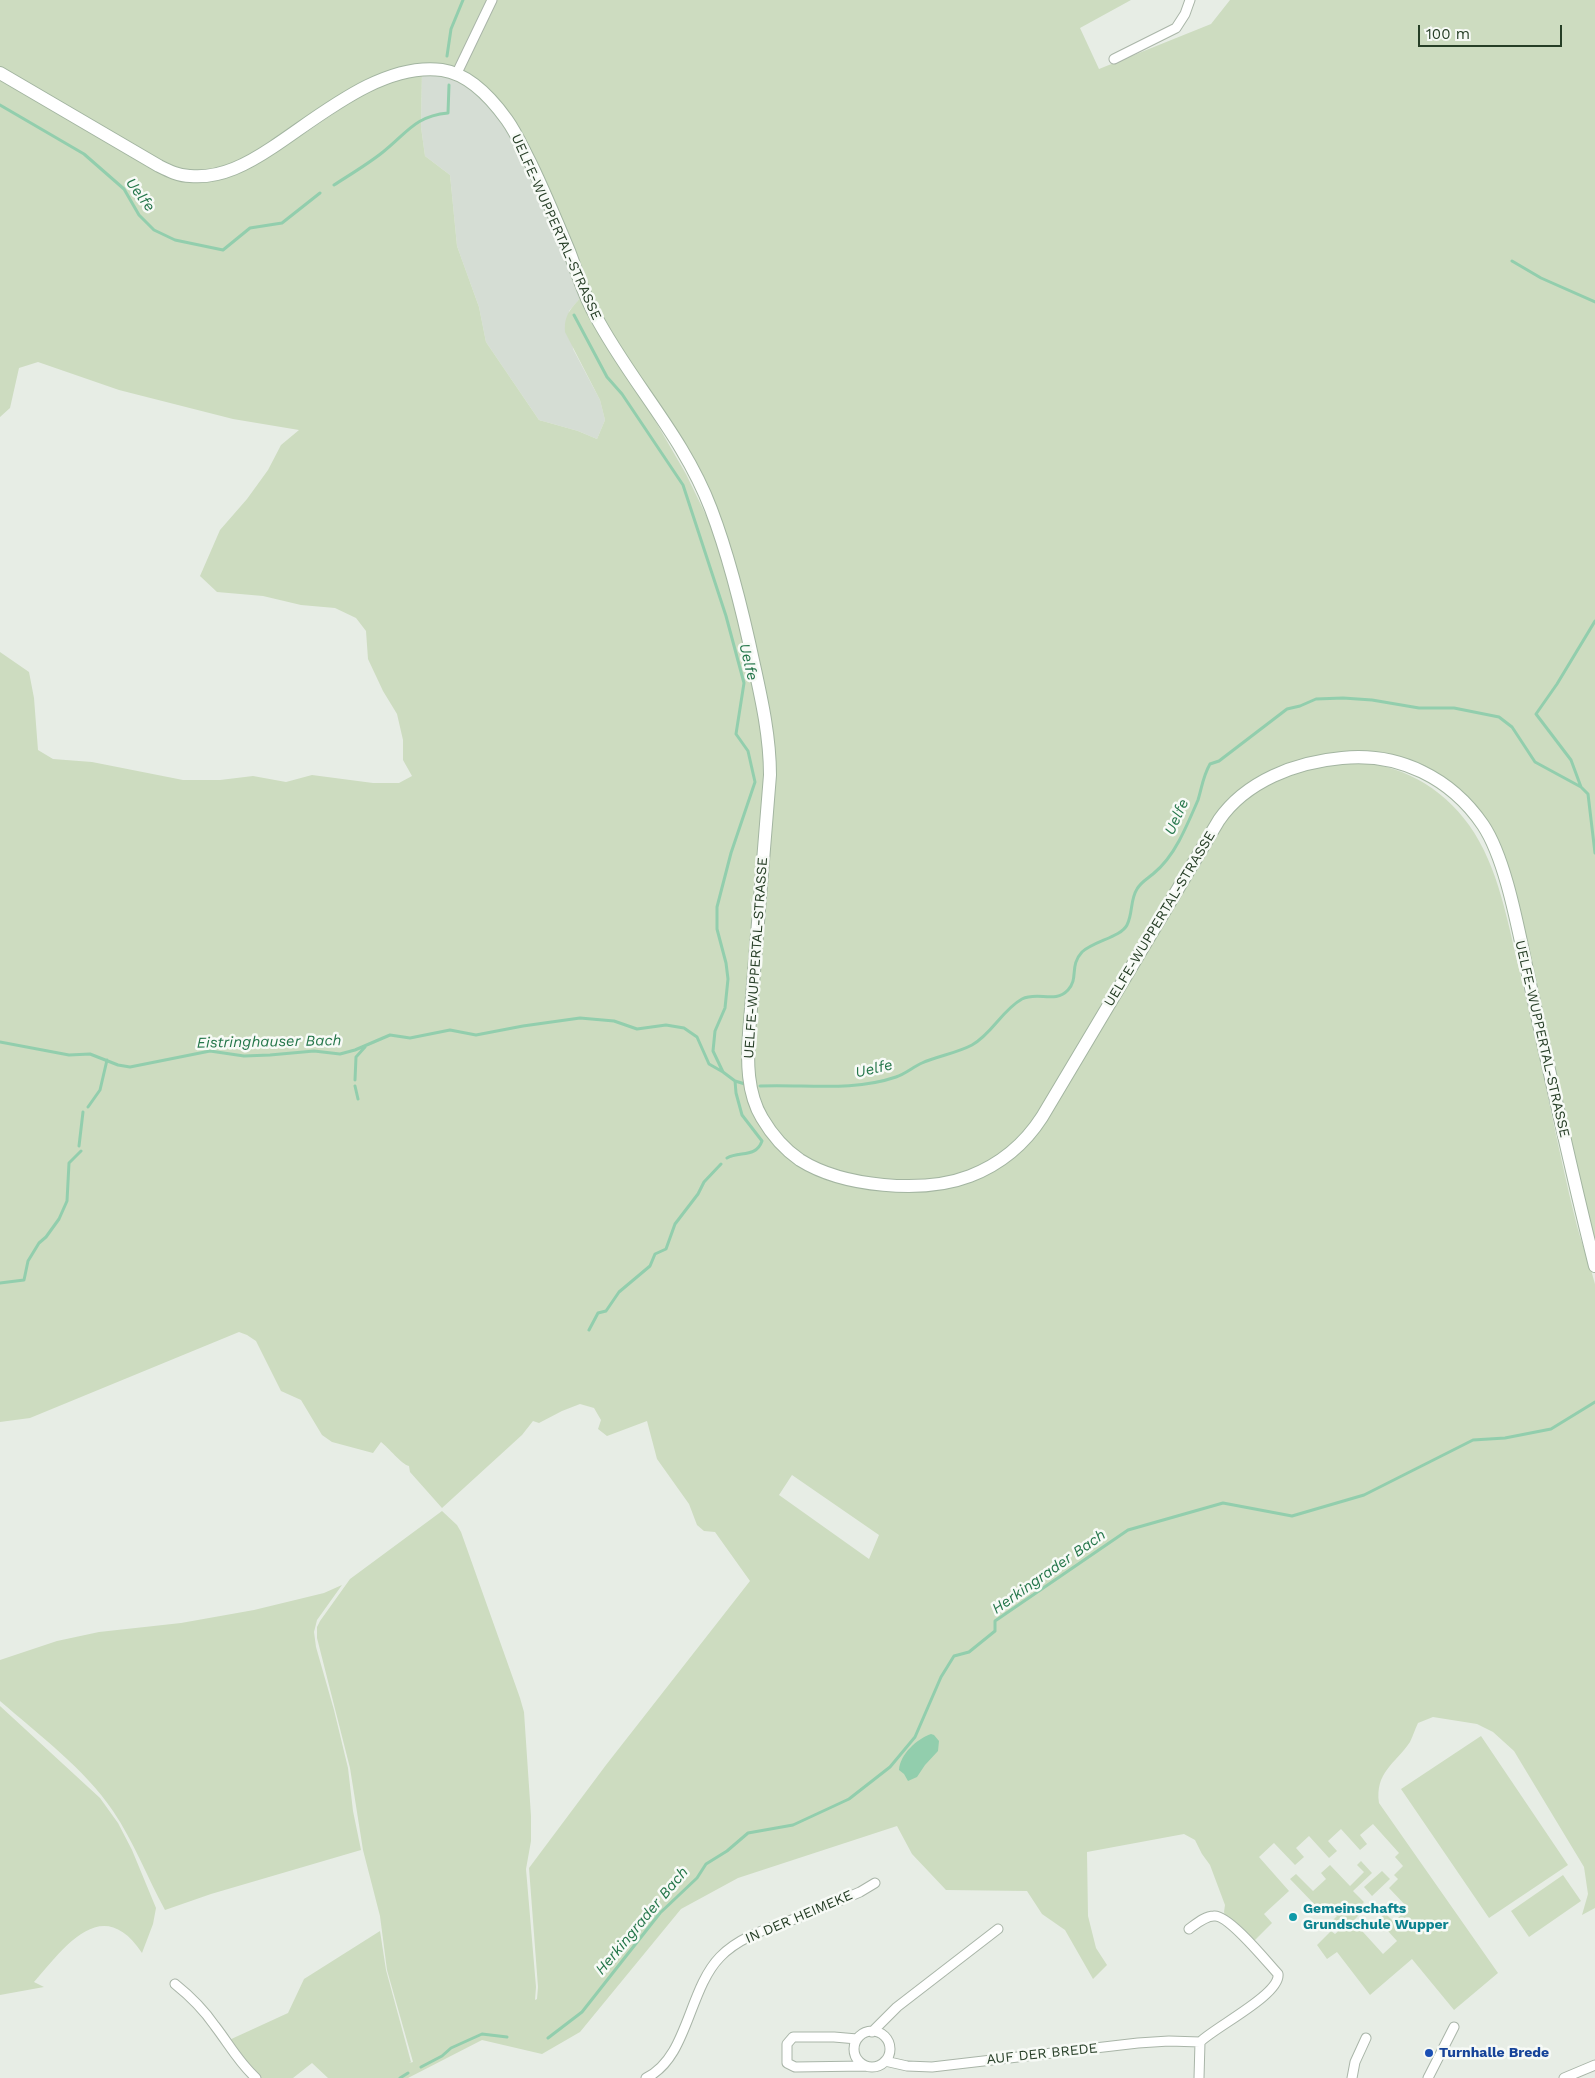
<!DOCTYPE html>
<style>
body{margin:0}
#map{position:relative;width:1595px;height:2078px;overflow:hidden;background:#e7ede5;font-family:"Work Sans",sans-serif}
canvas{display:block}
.scale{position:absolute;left:1418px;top:25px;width:144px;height:22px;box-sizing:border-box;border:2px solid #263e26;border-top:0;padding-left:6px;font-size:15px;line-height:18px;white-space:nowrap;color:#263e26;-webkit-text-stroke:4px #f7faf6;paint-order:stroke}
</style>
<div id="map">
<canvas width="1595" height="2078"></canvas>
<div class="scale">100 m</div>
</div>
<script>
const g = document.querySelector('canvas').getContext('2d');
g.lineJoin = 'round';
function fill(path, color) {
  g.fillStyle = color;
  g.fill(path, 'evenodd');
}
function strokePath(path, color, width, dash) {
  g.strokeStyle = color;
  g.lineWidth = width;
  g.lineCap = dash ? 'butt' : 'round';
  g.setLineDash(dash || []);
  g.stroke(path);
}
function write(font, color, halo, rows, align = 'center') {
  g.font = font + ' "Work Sans",sans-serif';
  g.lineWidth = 5;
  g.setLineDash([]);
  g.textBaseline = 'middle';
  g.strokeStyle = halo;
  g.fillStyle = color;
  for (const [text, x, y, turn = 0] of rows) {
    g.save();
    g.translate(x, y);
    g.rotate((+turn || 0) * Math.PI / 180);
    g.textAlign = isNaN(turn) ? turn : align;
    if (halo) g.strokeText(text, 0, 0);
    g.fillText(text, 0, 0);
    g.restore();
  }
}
fill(new Path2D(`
 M422,70L432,71L465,84L486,101L510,131L563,247L582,296L569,311L573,349L600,400L605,420L597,439L578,431L539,420L486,342L479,307L457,246L450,175L425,156L421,127Z`), '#d5ddd4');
fill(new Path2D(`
 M0,0H1131L1080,28L1099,69L1211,24L1230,0H1595V1266C1570,1170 1550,1072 1528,975C1518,933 1506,860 1483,825C1451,778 1399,752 1342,758C1296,762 1246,781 1219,820L1032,1132C987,1183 927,1192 864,1181C841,1177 817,1172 799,1158C781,1146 771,1130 759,1114C776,1155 820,1183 865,1188C909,1193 958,1192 997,1168C1045,1137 1084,1055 1112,1005C1141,955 1170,905 1199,855C1210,838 1219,818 1233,804C1244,794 1278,775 1292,770C1305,767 1319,766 1332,764C1385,756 1438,781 1469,825C1499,867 1508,924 1520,973C1541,1057 1556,1142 1577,1226C1582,1245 1590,1264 1595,1284V1908L1582,1915L1588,1894L1584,1867L1514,1751L1493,1732L1477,1724L1433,1717L1418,1723C1415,1729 1413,1736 1410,1742C1395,1764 1375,1772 1379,1803L1498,1973L1454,2010L1412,1959L1370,1995L1337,1952L1327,1959L1317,1945L1331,1931L1335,1934L1341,1929L1333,1920L1337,1916L1325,1903L1319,1909L1290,1879L1296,1874L1313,1891L1326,1879L1321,1873L1330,1865L1350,1886L1364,1872L1357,1865L1361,1861L1372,1873L1353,1891L1364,1902L1362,1904L1366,1908L1353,1921L1383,1954L1397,1941L1378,1920L1385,1913L1394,1922L1408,1908L1389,1888L1398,1879L1394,1875L1403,1866L1395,1857L1399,1853L1373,1824L1360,1835L1367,1844L1360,1850L1341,1829L1328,1841L1337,1851L1329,1858L1309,1836L1296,1848L1304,1857L1295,1865L1274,1843L1259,1857L1289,1891L1264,1914L1272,1923L1254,1941L1274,1962L1270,1965L1227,1922L1224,1912L1225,1905L1210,1865L1202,1854L1195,1840L1184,1834L1087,1852L1088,1916L1096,1948L1107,1965L1093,1979L1065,1930L1042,1914L1027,1891L946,1890L912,1854L897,1826L738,1878L681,1909L580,2032L542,2054L482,2040L408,2078H328L312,2063L293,2078H258L244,2066L227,2041L288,2013L304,1979L380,1931L386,1970L411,2062L409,2063L413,2062L387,1970L380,1916L363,1850L350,1768L317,1638V1627L320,1621L350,1579L442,1511L457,1525L461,1532L520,1698L524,1712L531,1816V1841L526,1869L536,1987L535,2000L537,1999L538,1987L529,1868L606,1765L750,1581L715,1532L704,1531L697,1525L689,1504L657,1459L647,1421L607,1436L598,1429L601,1420L594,1408L580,1404L562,1411L539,1423L533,1421L522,1435L442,1508L410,1472L409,1466C401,1464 389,1448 381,1442L373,1453L332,1442L322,1435L301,1400L281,1391L256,1341L247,1335L239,1332L30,1418L0,1422V652L29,672L34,698L38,750L53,759L92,762L183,780H220L253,776L286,782L312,775L373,783H399L412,776L403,760V740L397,714L383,691L368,659L366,631L356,618L335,608L301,605L263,596L217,592L200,576L220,530L247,499L268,470L281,445L299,430L233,419L119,390L38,362L19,368L10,408L0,417V75C32,93 64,111 95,131C120,146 161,176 189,179C243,184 316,124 360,96C378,85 401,78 420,70C408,70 394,75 383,79C325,101 248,185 188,176C177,175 168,171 159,166L0,73ZM429,69L446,71L476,87L489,98L508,122L538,178L592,310L620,358L687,455L711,511L743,616L767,732L770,775L749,1026L754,921L750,898L752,903L757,904L768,782L767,755L763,721L741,616L720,544L686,474L653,417L613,354L582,296C571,309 564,314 565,332L600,400L605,420L597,439L578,431L539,420L486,342L479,307L457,246L450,175L425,156L421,127L422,70ZM792,1475L879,1535L869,1559L779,1495Z
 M342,1585L317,1620L314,1632L316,1647L334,1710L348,1768L353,1811L361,1850L211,1894L165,1910C147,1877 134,1842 113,1811C84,1768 39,1735 0,1701V1660L57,1641L99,1632L181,1623L254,1610L324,1593Z
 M0,1706L100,1798L118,1823L132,1850L156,1908L153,1924L142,1953C102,1893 65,1947 34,1982L44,1987L0,1995Z
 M1481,1736L1568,1865L1489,1918L1401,1789Z
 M1382,1871L1390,1879L1372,1896L1364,1887Z
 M1563,1875L1581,1901L1529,1937L1511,1911Z`), '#cddcc0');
fill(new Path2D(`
 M931,1734L934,1735L939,1741L938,1751L925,1765L917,1777L908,1781L904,1774L899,1770C900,1754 917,1739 931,1734Z`), '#92cead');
strokePath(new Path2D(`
 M447,56L451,29L463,0
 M0,105L84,154L124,189L139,215L154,230L175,240L223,250L250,228L282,223L320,193
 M334,185C351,174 368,164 383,152C407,133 415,116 448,113L449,85
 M1512,261L1541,278L1595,302
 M574,315L607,377L622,394L683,485L726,616L744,683L736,734L748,751L755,782L731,853L717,907V929L726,963L728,979L725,1008L715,1031L713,1051L723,1072L735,1081L745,1084
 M1581,787L1571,760L1536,714L1557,684L1595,621
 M0,1042L69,1055L90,1054L118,1065L130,1067L210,1051L244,1056L270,1055L314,1051L340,1054L355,1050L390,1035L410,1038L450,1030L476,1035L523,1026L580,1018L614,1021L637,1029L666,1025L684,1028L697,1037L709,1064L723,1072
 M355,1080L356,1057L365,1047
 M355,1086L358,1099
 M760,1086C805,1084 852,1092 896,1077C905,1074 913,1067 922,1063C938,1056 957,1053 972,1045C992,1034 1002,1010 1022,999C1038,991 1055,1004 1068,990C1079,978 1069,966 1082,952C1094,941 1121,937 1127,925C1133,913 1130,900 1137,889C1141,882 1147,879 1153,874C1164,865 1172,854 1179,841C1186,828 1192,814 1198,800C1202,787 1203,776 1210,764L1219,761L1287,709L1300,706L1316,699L1343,698L1372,700L1419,708H1454L1499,717L1512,727L1535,762L1581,787L1588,794L1595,853
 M88,1107L100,1090L107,1060
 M79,1146L83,1112
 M727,1158C740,1151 756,1158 762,1141L742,1115L736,1093L735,1081
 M0,1283L24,1280L28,1261L39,1243L46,1237L59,1219L67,1201L69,1163L81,1151
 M589,1330L598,1313L606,1311L619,1292L650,1266L655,1254L666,1249L675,1224L698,1194L704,1182L721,1164
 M548,2038L582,2012L660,1913L697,1878L706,1864L727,1851L748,1833L793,1825L849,1799L890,1767L915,1737L941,1677L954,1656L969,1652L995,1631V1621L1128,1530L1223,1503L1292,1516L1364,1495L1473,1440L1505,1438L1551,1429L1595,1402
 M421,2067L442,2056L451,2048L482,2034L507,2037
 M400,2078L408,2073`), '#92cead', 3);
const minor = new Path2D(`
 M1114,59L1176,28L1185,14L1190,0
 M456,75L492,0
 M1189,1929C1196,1924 1205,1916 1214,1916C1228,1914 1267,1962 1278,1974C1281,1994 1215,2027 1200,2042L1199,2078
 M175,1984C190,1996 204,2010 215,2026C229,2044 239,2063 256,2078
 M854 2049a18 18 0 1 1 36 0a18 18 0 1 1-36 0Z
 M872,2032L897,2007L998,1929
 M857,2039L834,2037H793L787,2044V2063L795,2067L866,2066
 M885,2061L907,2066L932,2067L1138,2043L1169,2041L1200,2042
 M646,2078C688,2058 688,1990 720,1957C740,1936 770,1928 797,1918C818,1910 839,1901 860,1892L875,1883
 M1352,2078L1355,2062L1366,2038
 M1428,2078L1454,2027
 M1564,2078L1595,2065`);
const secondary = new Path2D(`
 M0,73L159,166C169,171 179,176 190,176C221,179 249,163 273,147C320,116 382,62 442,70C469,74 492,99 507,120C517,134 523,149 531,164C545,193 557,222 569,251C577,272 583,293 594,313C630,382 683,435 711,509C730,559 743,613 754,665C762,701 770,738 770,775L749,1033C747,1061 747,1093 762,1118C772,1135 784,1149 800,1160C843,1187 923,1194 970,1176C1001,1164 1024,1145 1042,1117L1219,820C1246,781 1296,762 1342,758C1399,752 1451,778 1483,825C1507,861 1519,935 1529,979C1550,1075 1571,1171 1595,1266`);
strokePath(minor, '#a9b5a8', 11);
strokePath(secondary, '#a3b5a1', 14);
strokePath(minor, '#fff', 9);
strokePath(secondary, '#fff', 12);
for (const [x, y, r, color] of [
 [1293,1917,5,"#0f9aa8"],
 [1429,2053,5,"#1a4fb4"]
]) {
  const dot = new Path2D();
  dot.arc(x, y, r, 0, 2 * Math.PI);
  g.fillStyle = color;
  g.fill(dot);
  strokePath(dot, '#f7faf6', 2);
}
write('14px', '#263e26', '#f7faf6', [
 ["UELFE-WUPPERTAL-STRASSE",556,227,66],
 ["UELFE-WUPPERTAL-STRASSE",1160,919,-59],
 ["UELFE-WUPPERTAL-STRASSE",756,958,-86],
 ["UELFE-WUPPERTAL-STRASSE",1542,1039,77],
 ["IN DER HEIMEKE",799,1917,-23],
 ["AUF DER BREDE",1042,2054,-6]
]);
write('bold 14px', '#0d838f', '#f7faf6', [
 ["Gemeinschafts",1303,1909],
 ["Grundschule Wupper",1303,1925]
], 'left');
write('bold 14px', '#164399', '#f7faf6', [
 ["Turnhalle Brede",1439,2053]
], 'left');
write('italic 15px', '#24764a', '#f7faf6', [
 ["Uelfe",140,195,53],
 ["Uelfe",748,662,76],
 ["Uelfe",1177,817,-66],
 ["Eistringhauser Bach",269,1042,-1],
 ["Uelfe",874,1069,-13],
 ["Herkingrader Bach",1049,1572,-35],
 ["Herkingrader Bach",642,1921,-50]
]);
</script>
